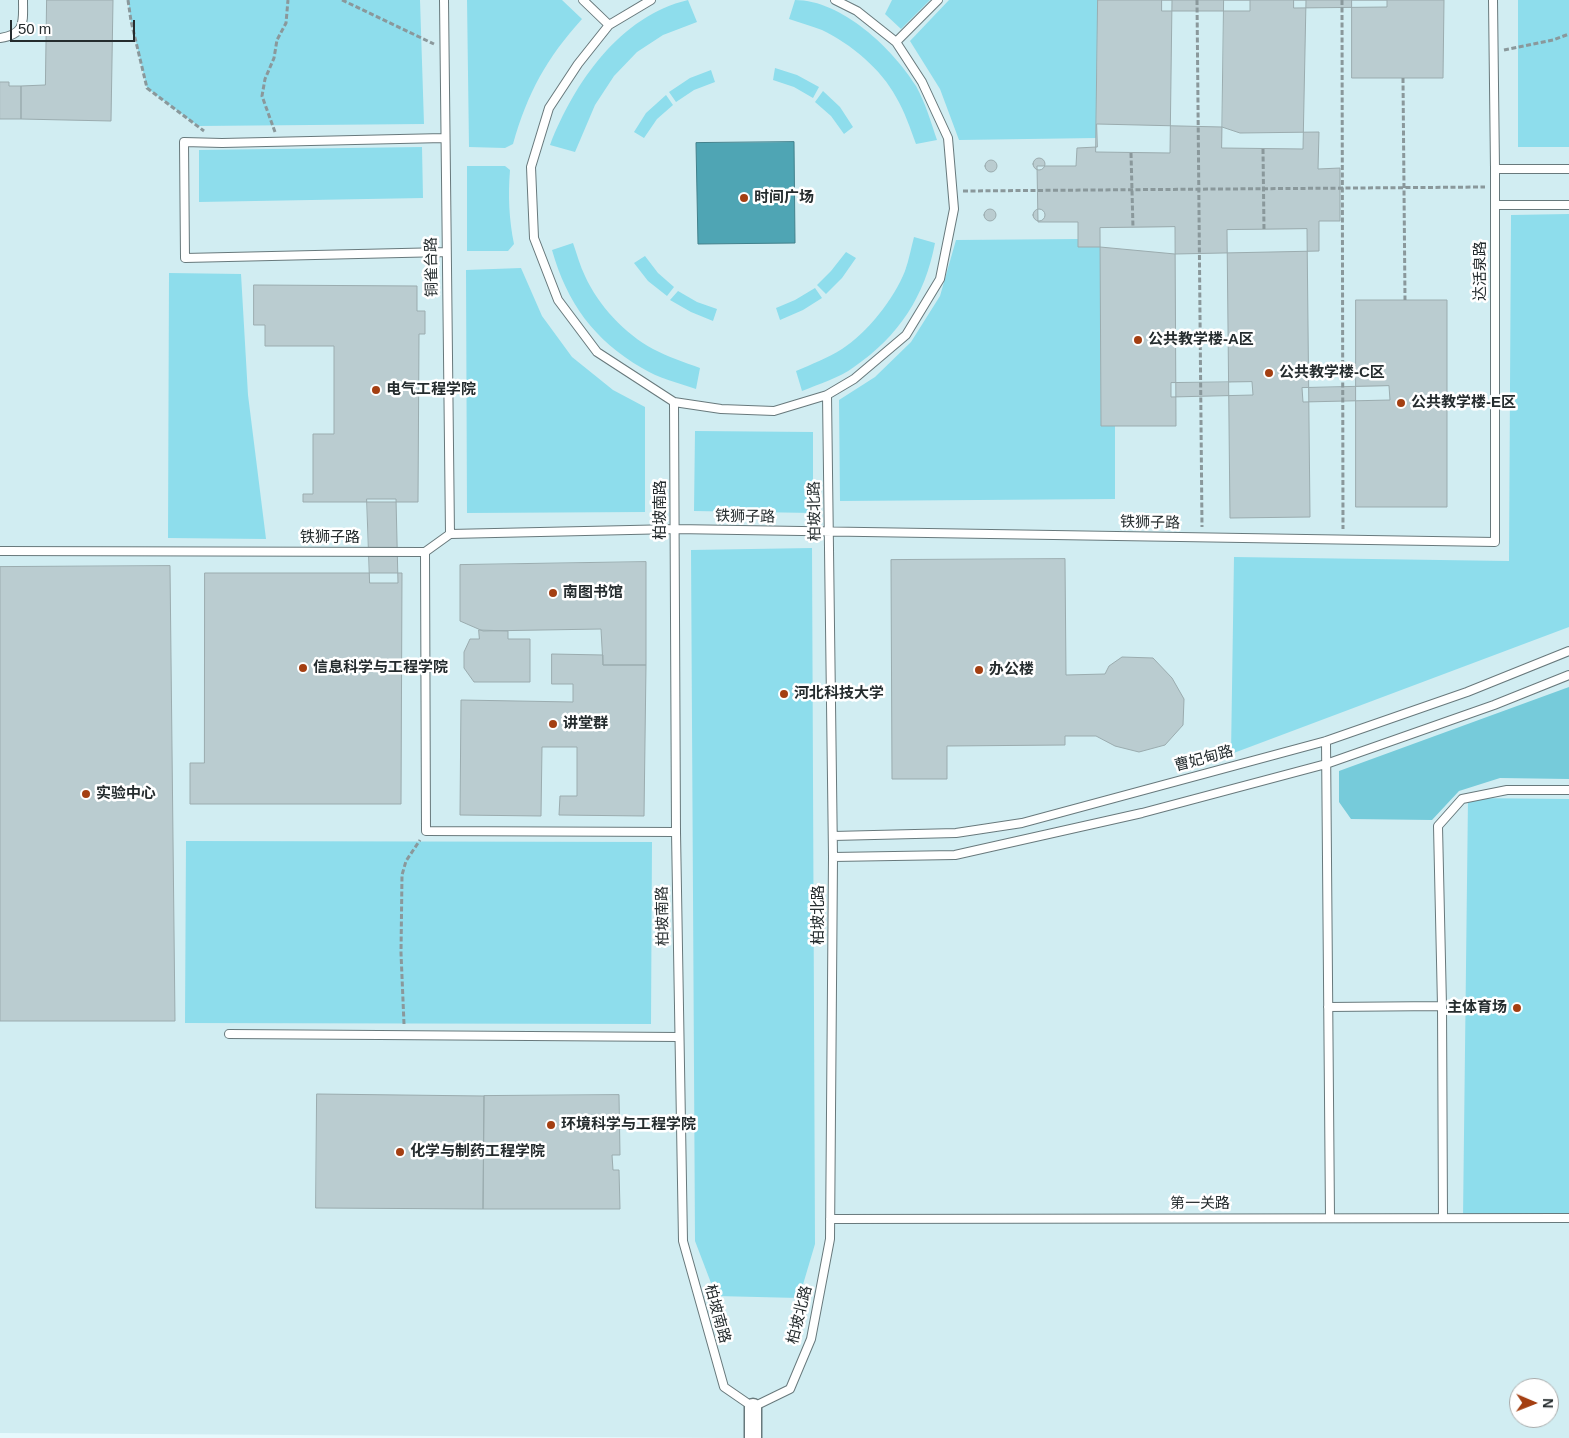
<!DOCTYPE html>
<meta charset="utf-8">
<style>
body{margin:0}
#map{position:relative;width:1569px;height:1438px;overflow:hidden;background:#e6f9fd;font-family:Helvetica,sans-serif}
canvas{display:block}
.north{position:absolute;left:1509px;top:1378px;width:50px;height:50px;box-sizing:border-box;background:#fff;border:1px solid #a8abab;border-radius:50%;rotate:91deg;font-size:14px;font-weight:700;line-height:20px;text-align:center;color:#252c2e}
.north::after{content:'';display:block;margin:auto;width:18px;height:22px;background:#a43f12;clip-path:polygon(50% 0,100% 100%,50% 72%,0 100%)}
.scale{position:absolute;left:10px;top:20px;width:125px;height:22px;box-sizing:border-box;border:2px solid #252c2e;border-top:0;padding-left:6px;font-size:15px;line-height:18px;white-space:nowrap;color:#252c2e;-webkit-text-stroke:4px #fff;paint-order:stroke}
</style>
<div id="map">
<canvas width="1569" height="1438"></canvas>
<div class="north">N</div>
<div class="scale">50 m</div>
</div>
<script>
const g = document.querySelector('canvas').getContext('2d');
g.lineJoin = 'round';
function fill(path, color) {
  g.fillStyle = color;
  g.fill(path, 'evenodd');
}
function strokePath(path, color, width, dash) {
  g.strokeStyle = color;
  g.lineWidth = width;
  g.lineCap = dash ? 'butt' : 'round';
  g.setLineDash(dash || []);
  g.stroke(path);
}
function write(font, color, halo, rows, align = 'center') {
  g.font = font + ' Helvetica,"Noto Sans SC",sans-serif';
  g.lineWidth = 5;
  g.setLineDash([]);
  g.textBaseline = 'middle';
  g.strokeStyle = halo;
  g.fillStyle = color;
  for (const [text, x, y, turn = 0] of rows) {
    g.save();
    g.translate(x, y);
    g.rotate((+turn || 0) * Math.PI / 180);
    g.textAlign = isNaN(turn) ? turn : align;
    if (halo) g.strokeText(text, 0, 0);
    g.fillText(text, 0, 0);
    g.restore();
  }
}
fill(new Path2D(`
 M0,0H1569V1438H723L0,1433ZM1519,1388H1549V1418H1519Z`), '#d1edf2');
fill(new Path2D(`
 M128,0H420L424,124L198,126L147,88L131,21Z
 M467,0H562L582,19C546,59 528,92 513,144L505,148L469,147Z
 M688,0L697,22L663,35L637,52L614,76L595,105L575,152L550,145C574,83 620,16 688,0Z
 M795,0C842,0 893,49 916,86C925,102 931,122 937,140L916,144C910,128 905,112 896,97C881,69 851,44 822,30C812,26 800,23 789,19Z
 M892,0H930L901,29L885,14Z
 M949,0H1098L1096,138L959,140L940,89L910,41Z
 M1518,0H1569V147H1518Z
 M775,68L797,75L819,87L813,98L794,87L773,80Z
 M711,70L715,82L694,90L676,102L669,92L690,78Z
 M823,91L840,107L853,127L844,134L831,116L815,102Z
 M666,95L673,105L657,119L644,138L634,132L646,113Z
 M422,147L423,198L199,202V150Z
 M467,166H505L510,170C508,196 509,219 514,244L508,251H467Z
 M1569,214V627L1231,754L1234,557L1509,561L1511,215Z
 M914,237L935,243C925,296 899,336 854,367C839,378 819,384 802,391L796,371C812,364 828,358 842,349C867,333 894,299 905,271C909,260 911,248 914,237Z
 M1078,239L1079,247H1100L1101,426H1115V499L840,501L839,400L875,377L911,342L940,296L956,240Z
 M573,243C577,254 580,266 585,276C598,305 625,334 653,349C668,357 684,362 700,368L696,389C678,383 658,378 642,368C594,340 567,303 552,250Z
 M846,252L856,258L842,278L826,294L817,285L831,271Z
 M645,256L658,273L674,287L667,296L648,281L634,263Z
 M521,268L542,316L572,357L613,390L645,407V512L467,513L466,270Z
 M169,273L241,274L248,395L266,539L168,538Z
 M815,288L822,298L803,310L780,320L776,308L795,300Z
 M678,291L697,302L717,309L713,321L691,312L670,300Z
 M695,431L813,432V513L694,511Z
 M812,548L815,1244L799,1298L716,1296L695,1241L691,550Z
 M1468,798L1569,799V1217L1463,1218Z
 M186,841L652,842L651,1024L185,1023Z`), '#8eddec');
fill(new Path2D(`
 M1569,687V779L1500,778L1459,791L1432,820L1351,819L1339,802V771Z`), '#76cbda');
const water = new Path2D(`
 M794,142L795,243L698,244L696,143Z`);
fill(water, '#4fa5b4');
strokePath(water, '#42818c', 1);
const building = new Path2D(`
 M47,0H113L111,121L21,119V86L45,85Z
 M1098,0H1172L1170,153L1096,152Z
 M1162,0H1250V11H1162Z
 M1224,0H1306L1303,149L1222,148Z
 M1294,0H1387V7L1294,8Z
 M1352,0H1444L1443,78H1352Z
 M0,82H9V86H21V119H0Z
 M1097,124L1222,127L1240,133L1319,132L1318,169L1340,168V221H1319V251L1175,254L1100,247H1078V222H1038L1037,166H1076L1077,148L1097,147Z
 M1033 164a6 6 0 1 1 12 0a6 6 0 1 1-12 0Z
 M985 166a6 6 0 1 1 12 0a6 6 0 1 1-12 0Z
 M984 215a6 6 0 1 1 12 0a6 6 0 1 1-12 0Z
 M1033 215a6 6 0 1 1 12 0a6 6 0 1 1-12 0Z
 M1175,227L1176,426H1101L1100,228Z
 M1307,229L1310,517L1230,518L1227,230Z
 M254,285L417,286V311H425V334H419L418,502H303V494H313V434H334V346H265V325H254Z
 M1356,300H1447V507H1356Z
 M1252,382L1253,395L1171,397V383Z
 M1389,386L1390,400L1303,402L1302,388Z
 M367,499H396L398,583H370Z
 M1065,559L1066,675L1105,674L1109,666L1122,657L1153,658L1172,678L1184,699L1183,725L1165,745L1139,752L1115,746L1096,736H1065V745L947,746V779H892L891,560Z
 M646,562V665H603L601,629L483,631L460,621V565Z
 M170,566L175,1021H0V567Z
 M205,573H402L401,804H190V763H204Z
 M479,630L508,631V639H530V682H474L464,668V652L470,639H479Z
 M552,654L603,655V665H646L644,816L559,815L560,796H577V747H542L541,816L460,815L461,700L573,702V684H552Z
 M317,1094L484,1096L483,1209L316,1208Z
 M619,1095L620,1155H612L613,1170H619L620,1209H483L484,1096Z`);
fill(building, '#baccd0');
strokePath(building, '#9bacaf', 1);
const lane = new Path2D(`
 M444,0L450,534
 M583,0L609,25
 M651,0L609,25L578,64L549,108L531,167L534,238L558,300L597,352L674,402L721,409L774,411L827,395L854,379L906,335L940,279L954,209L948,138L922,82L896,42L857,11L835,0
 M0,38C26,34 23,22 23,0
 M896,42L938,0
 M444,138L222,143L184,142L185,258L445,252
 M1495,169H1569
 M1495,205H1569
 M674,402L676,832L683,1241L724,1387L753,1407L790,1389L811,1339L830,1239L833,857L827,395
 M0,551L425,552L450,534L675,529L1495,542V169L1493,0
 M425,552L426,831L676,832
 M1326,741L1330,1217
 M833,836L956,833L1022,823L1326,741L1467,692L1569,651
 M833,857L955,855L1142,813L1326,764L1494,705L1569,675
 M1328,1007L1442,1006
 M229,1034L679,1037
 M1443,1218L1442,1006L1438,826L1462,799L1507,790H1569
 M830,1219L1569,1218`);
const street = new Path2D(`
 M753,1407V1438`);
strokePath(lane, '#68797c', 10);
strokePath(street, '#68797c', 19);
strokePath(new Path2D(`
 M128,0L131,21L147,88L204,131
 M342,0L434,44
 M1197,0L1202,527
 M1342,0L1343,529
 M1504,50L1553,40L1569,34
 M1403,78L1405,300
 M275,132L262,96L265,79L274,58L277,40L286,23L288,0
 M1263,149L1264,230
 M1131,153L1133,228
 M963,191L1485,187
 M404,1024L401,953L402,875L406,861L420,840`), '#8a989b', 3, [5, 2.5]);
strokePath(lane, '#fff', 8);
strokePath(street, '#fff', 16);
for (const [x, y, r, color] of [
 [744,198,5,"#a43f12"],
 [1138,340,5,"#a43f12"],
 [1269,373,5,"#a43f12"],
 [376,390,5,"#a43f12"],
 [1401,403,5,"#a43f12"],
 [553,593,5,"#a43f12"],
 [303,668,5,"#a43f12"],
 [979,670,5,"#a43f12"],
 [784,694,5,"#a43f12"],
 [553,724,5,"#a43f12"],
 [86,794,5,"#a43f12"],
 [1517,1008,5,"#a43f12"],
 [551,1125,5,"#a43f12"],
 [400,1152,5,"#a43f12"]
]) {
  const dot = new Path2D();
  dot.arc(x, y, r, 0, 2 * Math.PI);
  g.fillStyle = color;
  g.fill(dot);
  strokePath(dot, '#fff', 2);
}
write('bold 15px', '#252c2e', '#fff', [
 ["时间广场",754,198],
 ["公共教学楼-A区",1148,340],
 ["公共教学楼-C区",1279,373],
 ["电气工程学院",386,390],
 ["公共教学楼-E区",1411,403],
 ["南图书馆",563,593],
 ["信息科学与工程学院",313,668],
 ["办公楼",989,670],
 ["河北科技大学",794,694],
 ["讲堂群",563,724],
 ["实验中心",96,794],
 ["主体育场",1507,1008,"right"],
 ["环境科学与工程学院",561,1125],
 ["化学与制药工程学院",410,1152]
], 'left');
write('15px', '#252c2e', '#fff', [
 ["铜雀台路",432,267,-91],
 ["达活泉路",1481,271,-90],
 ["柏坡南路",661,510,-90],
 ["柏坡北路",815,511,-91],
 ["铁狮子路",745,517,1],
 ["铁狮子路",1150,523,1],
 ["铁狮子路",330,538],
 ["曹妃甸路",1204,759,-15],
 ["柏坡北路",819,915,-90],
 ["柏坡南路",663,916,-91],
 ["第一关路",1200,1204],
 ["柏坡南路",717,1314,75],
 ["柏坡北路",800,1315,-76]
]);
</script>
